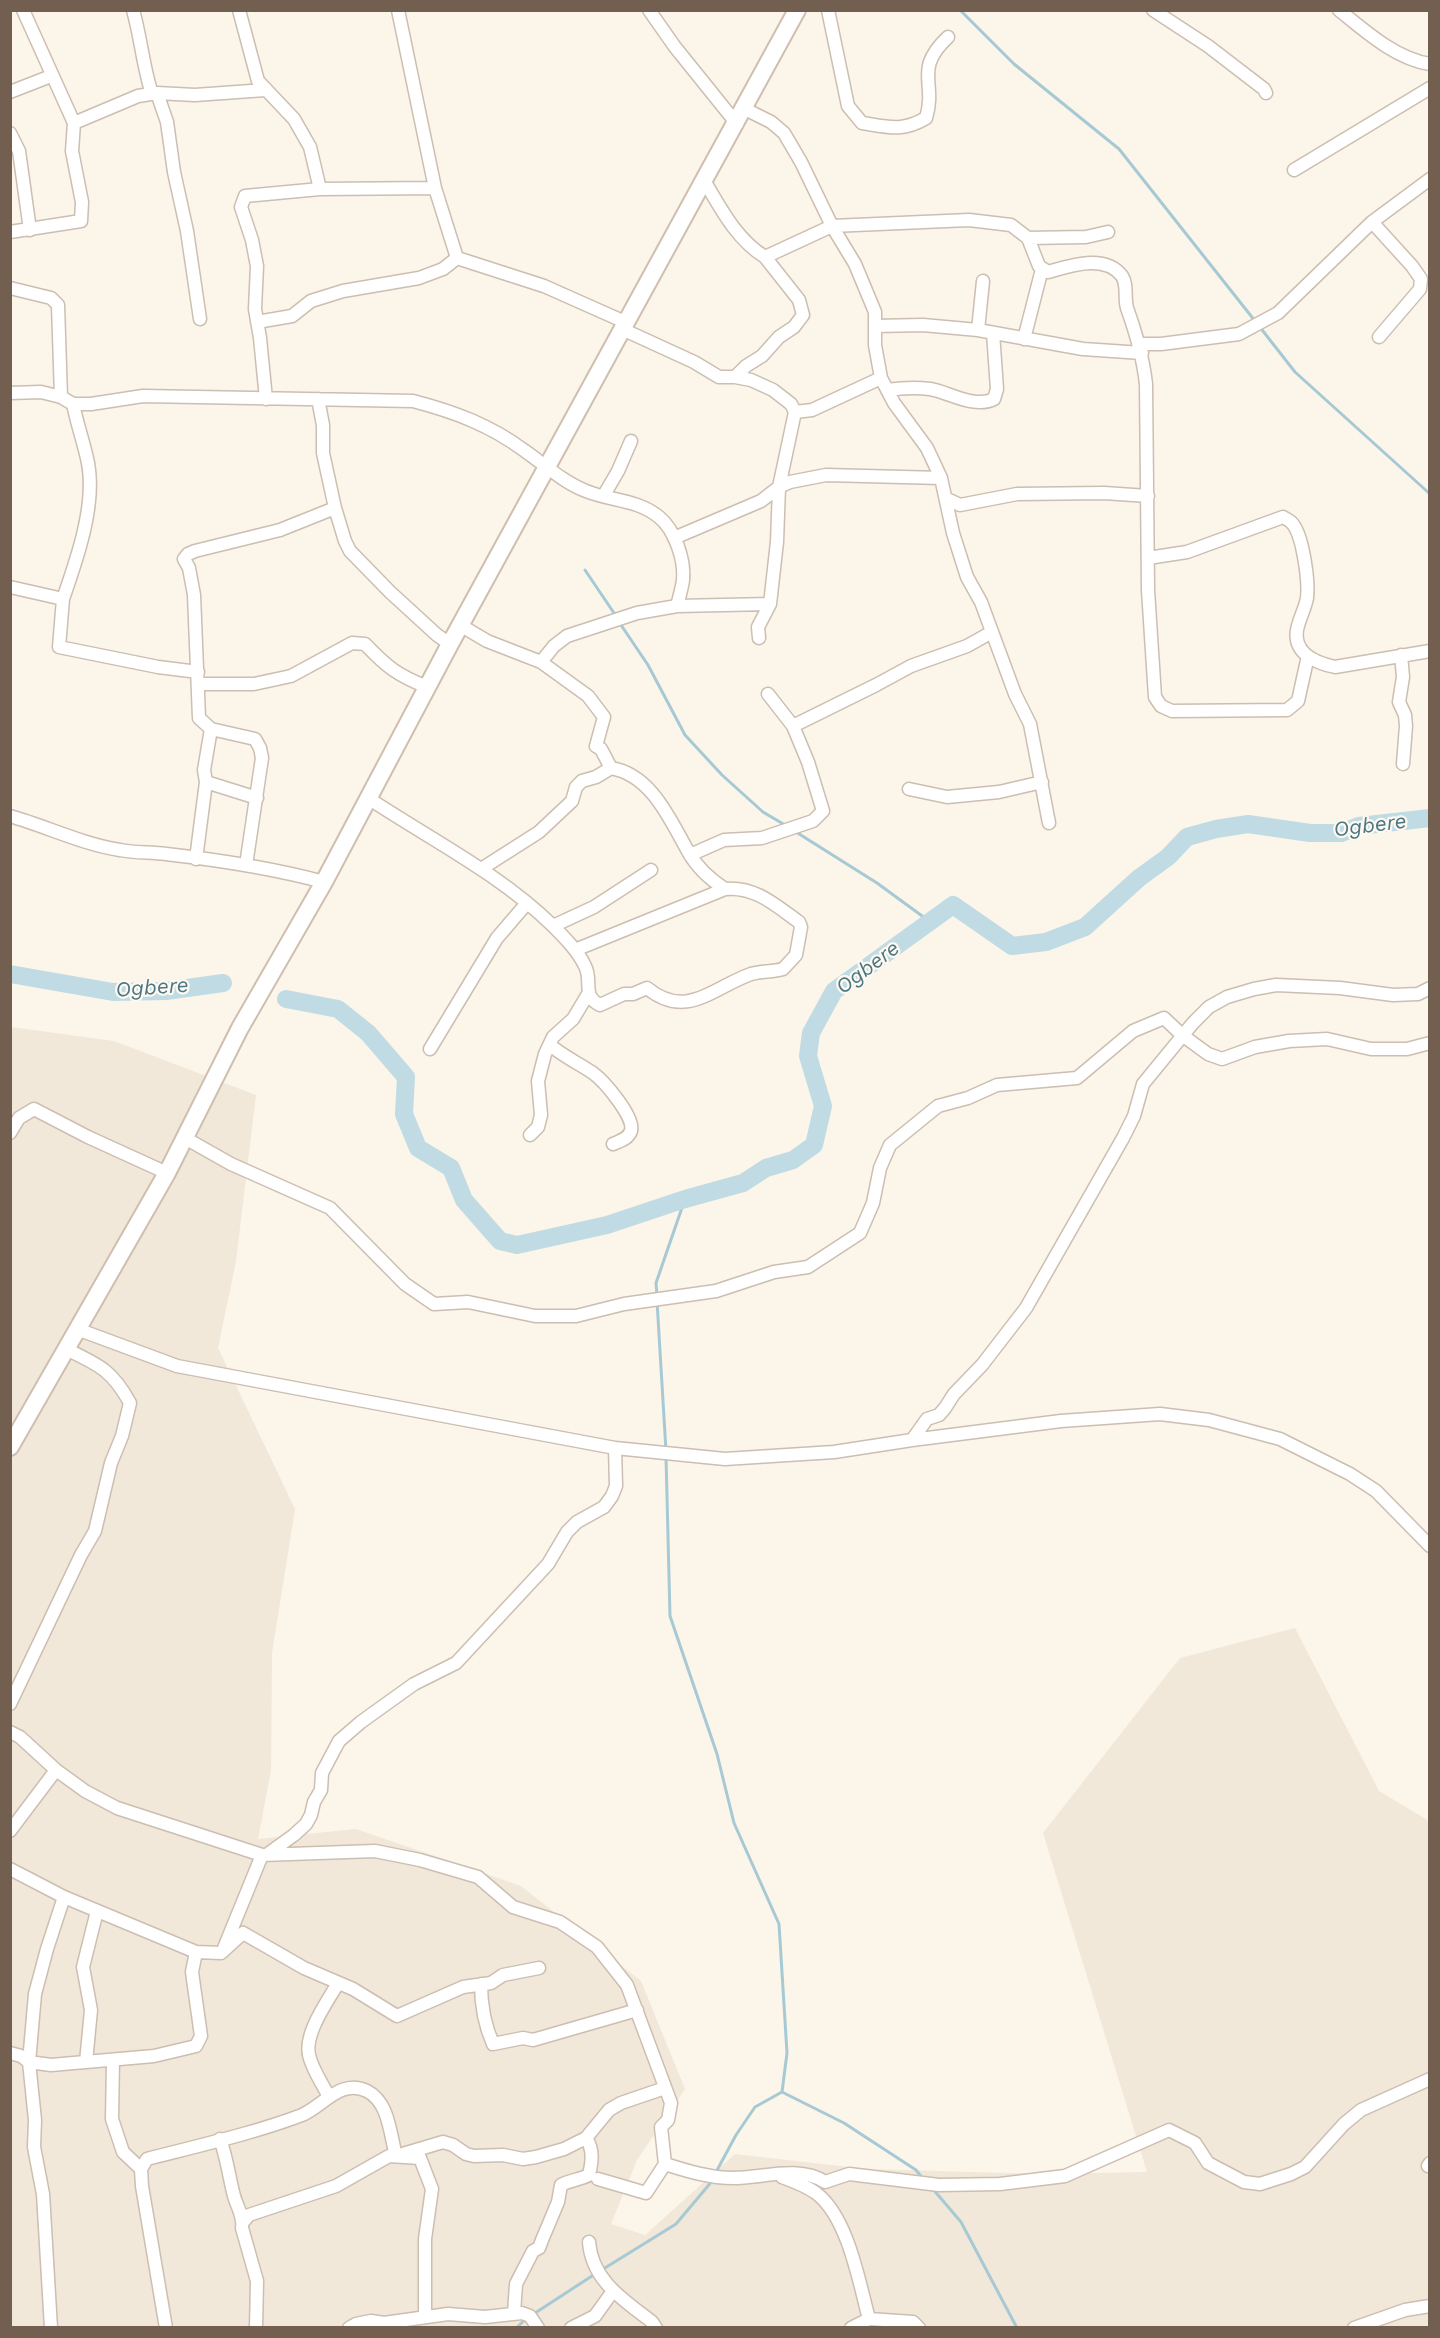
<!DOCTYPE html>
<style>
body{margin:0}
#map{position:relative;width:1440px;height:2338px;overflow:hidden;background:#fbf5ea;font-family:"Work Sans",sans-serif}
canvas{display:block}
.frame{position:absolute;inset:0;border:12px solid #735f50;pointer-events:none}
</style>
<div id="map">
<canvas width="1440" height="2338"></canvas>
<div class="frame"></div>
</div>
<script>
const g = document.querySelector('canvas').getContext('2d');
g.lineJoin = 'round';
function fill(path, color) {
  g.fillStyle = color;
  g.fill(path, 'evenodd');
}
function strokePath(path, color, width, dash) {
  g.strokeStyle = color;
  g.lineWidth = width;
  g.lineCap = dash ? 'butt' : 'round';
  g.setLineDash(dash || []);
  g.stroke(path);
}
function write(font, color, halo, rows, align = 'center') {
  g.font = font + ' "Work Sans",sans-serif';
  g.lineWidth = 4.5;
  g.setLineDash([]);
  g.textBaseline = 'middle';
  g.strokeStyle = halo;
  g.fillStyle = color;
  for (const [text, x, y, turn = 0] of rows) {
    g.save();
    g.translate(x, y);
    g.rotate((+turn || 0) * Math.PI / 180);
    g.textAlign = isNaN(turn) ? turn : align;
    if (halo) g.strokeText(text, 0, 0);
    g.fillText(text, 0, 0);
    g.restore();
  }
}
fill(new Path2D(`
 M11,1027L114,1041L256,1095L236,1261L218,1348L295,1509L272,1653L271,1770L258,1839L356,1829L521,1886L641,1981L685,2089L637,2160L611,2224L645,2235L735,2154L866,2169L1045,2174L1147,2172L1043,1833L1180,1658L1295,1628L1379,1791L1429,1821V2327L11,2328Z`), '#f2e8d9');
strokePath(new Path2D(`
 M960,10L1014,64L1119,149L1255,321
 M1259,326L1295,372L1430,494
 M585,570L616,616
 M619,622L648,665L685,735L722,775L763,812L785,825
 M796,832L877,883L929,921
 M657,1295L656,1283L685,1199
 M657,1301L666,1451
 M666,1457L670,1616L717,1754L734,1823L779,1924L787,2053L782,2092
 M782,2092L844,2123L916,2170L923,2179
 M715,2174L736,2135L755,2107L782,2092
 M932,2188L961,2222L1017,2328
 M600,2271L676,2224L713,2180
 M532,2315L595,2274
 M516,2328L527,2318`), '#a7c9d4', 3);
strokePath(new Path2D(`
 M10,974L113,992L166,991L223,983
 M286,999L338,1009L368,1033L406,1077L404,1114L418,1148L451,1168L464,1200L500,1241L517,1245L607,1225L685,1199L743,1183L766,1168L793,1160L814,1145L823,1106L808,1056L811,1033L834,991L953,905L1012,946L1046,942L1085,927L1139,878L1168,857L1187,837L1216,829L1248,824L1310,833H1341L1359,826L1430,818`), '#c0dbe3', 18);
const street = new Path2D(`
 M133,10C141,38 143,67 152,94
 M239,10L258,81L294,119L310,147L320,189
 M398,10L435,188L457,258
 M649,10L675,47L737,124
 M828,10L848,106L862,123C888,127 903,132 926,118C937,82 913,70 948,37
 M1153,10L1208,46L1264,89L1266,93
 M1339,10C1365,31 1396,59 1430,64
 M10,92L51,76
 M157,93L167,122L174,172L187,231L200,319
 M745,109L771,122L784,133L801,162L832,226L855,264L875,312V345L881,378L894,403L927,448L941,478L953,533L967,577L981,602L1015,694L1030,724L1049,823
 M74,123L138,96L157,93L195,95L265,90
 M10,133L19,151L30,230
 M1294,170L1430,88
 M705,182C721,209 737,240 765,257L832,226L969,220L1011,225L1028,238L1039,266L1048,272C1069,266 1105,253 1122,276C1128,285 1124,298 1127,308C1136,333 1143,357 1146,384L1148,590L1155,697L1161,706L1172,711L1287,710L1298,701L1308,656
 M1372,222L1412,266L1421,279L1420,289L1379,337
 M10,232L81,221L82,202L72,151L74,123L23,10
 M1028,238L1086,237L1108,232
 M457,258L544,286L625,322
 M10,288L51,298L58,305L61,397
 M257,322L292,316L311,301L343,291L419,278L443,269L457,258
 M875,326L923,325L978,330L1083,349L1142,353
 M622,329L694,362L719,377H735L751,380L773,390L791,404L795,412L779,487L777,542L770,604L758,627L759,638
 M978,330L983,281
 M1024,339L1042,269
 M1139,344H1161L1239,334L1278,313L1372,222L1430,179
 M735,377L746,366L762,356L779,337L794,327L803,315L799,300L765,257
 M887,390C901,388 916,387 930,389C949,392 974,409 994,399L997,389L993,333
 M10,393L41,392L61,397L73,404H91L143,396L413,401C455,412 490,425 525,451C545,465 563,482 586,491C610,501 637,499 659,517C675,530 685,560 683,580C682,588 679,598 677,606
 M266,399L260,338L255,309L257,266L252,240L241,207L245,196L320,189L435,188
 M318,399L323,425V453L335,508L345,541L350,551L390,592L437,635L450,644
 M795,412L812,410L881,378
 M604,495L618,471L631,441
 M947,499L960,505L1017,494L1104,493L1148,496
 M674,538L761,501L779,487L790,482L826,475L941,478
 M1148,558L1187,552L1283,517C1286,519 1289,520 1291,522C1303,533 1309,582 1307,598C1305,609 1299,619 1297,630C1293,653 1316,663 1335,667L1430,651
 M10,587L63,599C77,559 96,505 88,463C84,443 77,424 73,404
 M63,599L59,647L158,667L198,672
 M460,625L487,641L541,662L588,696L604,717L596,746L601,749L611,768
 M1401,655L1403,677L1399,702L1405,715L1406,726L1403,764
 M541,662L554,646L567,636L637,613L677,606L770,604
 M198,684H254L291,676L352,643L365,644C387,667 397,675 427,687
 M793,726L876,685L911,666L967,646L992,632
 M206,782L257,798
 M909,789L947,797L999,792L1042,782
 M368,798C430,839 500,874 553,926C565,938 578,951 585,966C593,981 581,996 600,1005L624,994H633L647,988C686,1020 712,988 751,974C761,971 773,972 783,969L796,955L801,927L799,922C775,905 755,886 725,889L575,950
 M10,816C48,827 82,844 120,850C135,853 151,852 166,854C219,860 272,868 324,882
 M690,855L724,840L762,838L813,821L823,811L808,762L793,726L768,694
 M196,859L206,782L204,770L211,729
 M246,865L262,758L260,748L255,739L211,729L199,718L194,595L189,568L184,559L188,554L195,551L280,530L335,508
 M481,869L539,832L572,801L576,787L582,781L596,777L611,768C652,775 670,820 689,853C697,867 711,880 725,889
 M553,926L594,907L651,870
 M550,1045C563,1056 578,1063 593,1073C604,1081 635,1117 631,1131C628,1139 620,1141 613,1144
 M430,1049L497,938L527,903
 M10,1133L19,1118L34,1109L88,1137L167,1173
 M530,1135L538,1127L541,1115L538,1081L545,1054L553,1037L573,1019L588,994
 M185,1138L231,1164L330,1208L405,1284L434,1304L468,1302L535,1316H576L624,1304L716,1291L774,1272L808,1267L860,1233L873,1203L880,1168L890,1145L938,1106L968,1098L997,1085L1077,1078L1133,1031L1164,1018L1182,1035L1208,1054L1222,1059L1255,1047L1289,1041L1327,1039L1371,1049H1407L1430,1043
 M77,1329L177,1366L615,1448L725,1459L834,1452L912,1440L1061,1421L1160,1414L1209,1420L1280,1439L1350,1474L1376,1491L1430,1546
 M912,1440L927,1419L939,1415L945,1408L954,1394L982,1365L1026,1308L1123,1138L1134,1116L1143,1084L1193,1023L1209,1007L1227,997L1254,989L1276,985L1340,988L1393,995L1418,994L1430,988
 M10,1704L81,1555L95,1531L111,1463L122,1436L130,1403C112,1370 99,1365 66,1349
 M10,1732L20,1737L56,1770L85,1791L117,1808L262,1855L375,1851L420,1860L478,1877L513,1907L560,1922L597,1947L627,1985L671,2103L668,2120L661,2127L665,2164
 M10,1831L56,1770
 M269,1853L294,1835L306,1824L311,1815L314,1802L321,1790L322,1773L339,1741L361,1722L414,1684L456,1663L548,1564L567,1532L577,1522L604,1507L612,1496L616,1486L615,1448
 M10,1869L64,1897L196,1952L221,1953L243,1933L304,1968L353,1989L397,2016L463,1987L491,1983L503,1975L539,1968
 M224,1948L262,1855
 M481,1984C481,2003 485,2026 493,2044L523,2038L533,2040L637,2010
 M10,2053L21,2056L29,2062L51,2065L154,2056L196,2046L201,2036L192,1972L196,1952
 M113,2060L112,2119L123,2152L141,2169
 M86,2062L91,2010L83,1967L97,1911
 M329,2097C322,2083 312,2069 309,2055C304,2033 328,2001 338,1983
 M220,2139C227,2158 229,2177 234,2196C237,2207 244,2216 242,2228L257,2281L256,2328
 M1428,2166L1430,2163
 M782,2177C793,2181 806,2186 816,2193C848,2217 859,2282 869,2319
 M598,2179L646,2193L665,2164C687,2171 710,2178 733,2178C762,2178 799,2165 825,2182L849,2174L939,2185L1000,2184L1065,2176L1169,2130L1195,2143L1208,2163L1244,2182L1260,2184L1291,2174L1305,2167L1344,2124L1361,2110L1430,2079
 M244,2221L249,2215L336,2186L389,2156L420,2158L432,2189L425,2239V2316
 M589,2242C592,2281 624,2300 652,2322L656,2328
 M514,2313L516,2284L533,2251L539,2248L542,2240L558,2202L561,2185C570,2180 579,2180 589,2175C592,2162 594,2150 586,2138
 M51,2328L43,2194L34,2147L35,2120L29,2062L35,1994L47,1949L64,1897
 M166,2328L142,2186L141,2169L147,2159C197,2146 255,2133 302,2115C323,2106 341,2078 367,2091C389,2102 390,2134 396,2156L443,2142L453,2145L466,2154L474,2156L503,2155L523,2159L536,2157L564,2149L586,2138L609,2110L621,2103L665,2088
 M349,2328L356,2324L371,2321L384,2323L448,2314L485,2317L522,2313L530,2316L538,2328
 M571,2328L595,2316L613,2291
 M851,2328L869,2319L913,2322L919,2328
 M1354,2328L1405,2310L1430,2306`);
const secondary = new Path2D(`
 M10,1447L167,1173L240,1028L324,882L450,644L797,10`);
strokePath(street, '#ccbeb1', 15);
strokePath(secondary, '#cebfaf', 20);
strokePath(street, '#fff', 12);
strokePath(secondary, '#fff', 16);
write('italic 21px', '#4b7684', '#fdf9f0', [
 ["Ogbere",1370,826,-7],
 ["Ogbere",868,968,-37],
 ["Ogbere",152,988,-4]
]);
</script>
